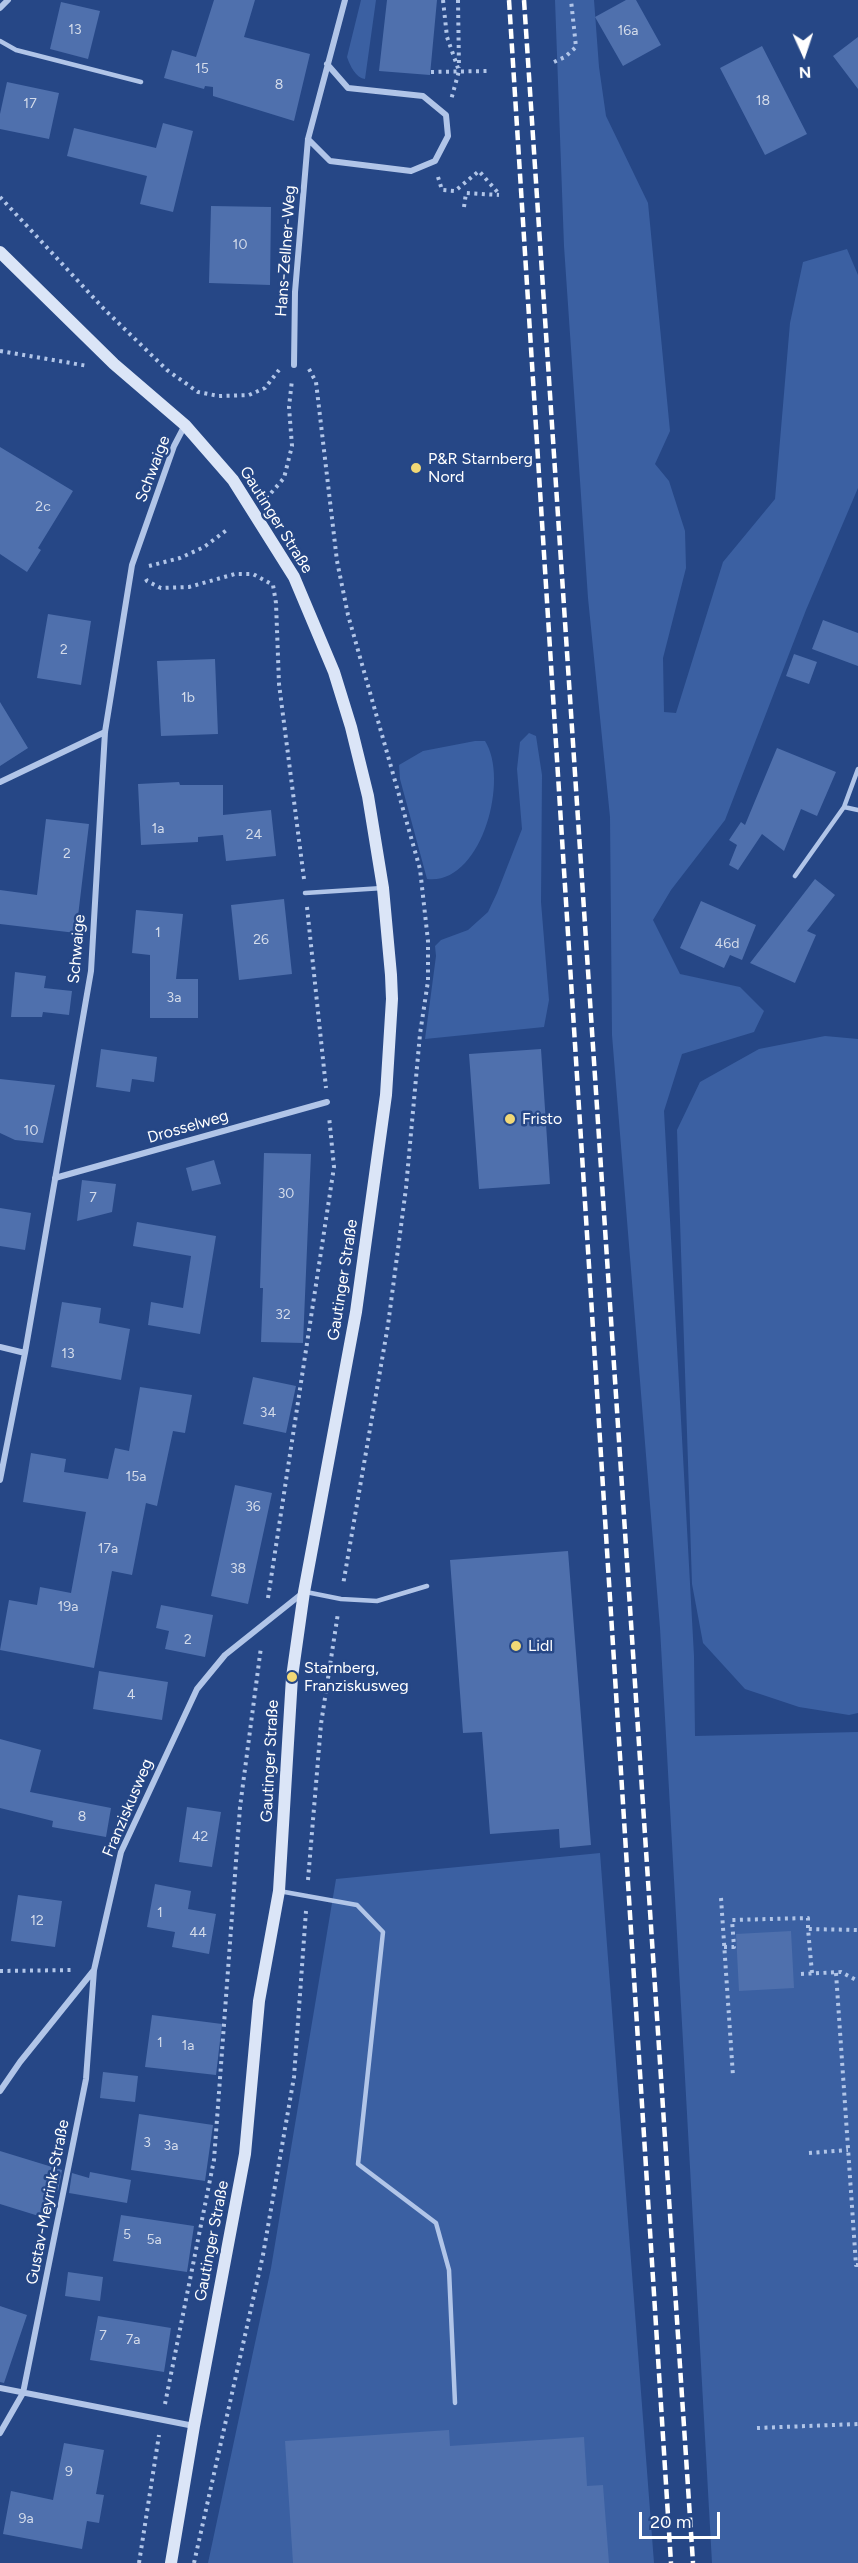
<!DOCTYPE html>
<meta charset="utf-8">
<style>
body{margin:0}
#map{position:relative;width:858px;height:2563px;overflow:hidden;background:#264786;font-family:Figtree,sans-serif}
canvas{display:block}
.north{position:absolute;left:774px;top:24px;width:60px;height:60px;-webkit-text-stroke:4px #264786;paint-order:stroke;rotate:177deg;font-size:16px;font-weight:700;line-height:24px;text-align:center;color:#fff}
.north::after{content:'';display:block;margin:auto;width:21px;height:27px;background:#fff;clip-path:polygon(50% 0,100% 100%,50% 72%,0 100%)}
.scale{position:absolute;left:639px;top:2512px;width:81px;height:27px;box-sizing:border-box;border:3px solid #fff;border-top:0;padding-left:8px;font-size:18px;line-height:21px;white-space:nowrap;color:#fff;-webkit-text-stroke:4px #264786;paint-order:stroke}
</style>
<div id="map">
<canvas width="858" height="2563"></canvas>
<div class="north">N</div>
<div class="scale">20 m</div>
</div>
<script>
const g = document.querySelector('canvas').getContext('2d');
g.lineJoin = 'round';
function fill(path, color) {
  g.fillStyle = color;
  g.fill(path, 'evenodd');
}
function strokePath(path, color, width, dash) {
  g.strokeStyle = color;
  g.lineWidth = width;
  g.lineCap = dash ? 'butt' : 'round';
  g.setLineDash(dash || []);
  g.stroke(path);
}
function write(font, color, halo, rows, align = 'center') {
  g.font = font + ' Figtree,sans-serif';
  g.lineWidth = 5;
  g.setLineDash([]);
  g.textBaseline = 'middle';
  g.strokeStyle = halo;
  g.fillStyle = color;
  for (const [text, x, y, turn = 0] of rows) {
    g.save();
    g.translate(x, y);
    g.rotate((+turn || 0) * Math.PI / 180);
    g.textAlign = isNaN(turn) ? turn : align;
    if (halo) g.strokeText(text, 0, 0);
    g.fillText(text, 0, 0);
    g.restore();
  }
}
fill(new Path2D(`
 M361,0H376L365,79C356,78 350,66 347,57Z
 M555,0H594L599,67L606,116L648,203L670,431L655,464L669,481L685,531L686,568L663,658L664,712L676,713L723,562L775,499L790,323L803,262L847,249L858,275V488L806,610L725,820L671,890L653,920L680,974L740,987L764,1011L754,1032L682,1054L664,1111L694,1656L695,1736L858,1732V2563H712L660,1628L612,1035L610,817L588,598L564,246Z
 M529,733L536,736L542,775L541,902L549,1000L544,1027L425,1039L436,956L435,946L441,940L468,930L488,912L497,893L522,829L517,769L520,742Z
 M475,741H485C510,780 481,886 427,879L400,779L399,765L423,751Z
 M825,1036L858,1039V1713L849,1715L799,1707L745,1689L703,1643L692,1584L677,1130L700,1082L759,1049Z
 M600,1853L654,2563H208L271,2268L336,1879Z`), '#3b60a2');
fill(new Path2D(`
 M214,0H255L244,37L310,54L294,121L213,96V87L205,86L204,89L164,78L172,50L196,57Z
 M387,0H437L430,75L379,71Z
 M626,0H636L661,45L623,66L595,17Z
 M61,2L100,11L88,59L50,49Z
 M858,37V89L833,56Z
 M762,46L807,134L765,155L720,68Z
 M7,82L59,93L49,139L0,129V114Z
 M163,123L193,131L173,212L140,204L147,176L67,156L74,128L156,148Z
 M211,206L271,207L270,285L209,283Z
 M0,447L73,491L38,548L41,550L27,572L0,554Z
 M48,614L91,621L81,685L37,678Z
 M823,620L858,633V666L812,649Z
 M794,654L817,662L809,684L786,676Z
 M215,659L218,734L161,736L157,661Z
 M0,702L28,748L0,766Z
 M777,748L836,772L817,816L801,809L784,851L762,834L738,870L729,865L737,845L729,840L741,822L745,825Z
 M179,782L180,785H223V815L271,810L276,856L226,861L223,835L198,837V842L141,845L138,784Z
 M46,819L89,824L76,933L0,924V890L37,895Z
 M815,879L835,895L807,931L816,935L795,983L750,963Z
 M284,899L292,974L239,980L231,905Z
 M701,901L756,925L742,960L730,955L724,968L680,948Z
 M136,910L183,914L176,979H198V1018H150V955L132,953Z
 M15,972L46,976L44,988L72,991L69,1015L43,1012L42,1017H11Z
 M101,1049L157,1057L154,1082L132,1079L130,1092L96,1087Z
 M541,1049L550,1184L479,1189L469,1054Z
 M0,1079L55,1085L43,1143L15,1140L0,1133Z
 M264,1153L311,1154L303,1343L261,1342L263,1288H260Z
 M214,1160L221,1184L192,1191L186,1168Z
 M82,1180L116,1184L112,1212L77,1221Z
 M0,1208L31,1213L25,1250L0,1246Z
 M137,1222L216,1236L200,1334L148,1325L151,1302L183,1308L191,1256L133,1246Z
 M62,1302L101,1308L99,1323L130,1329L121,1380L51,1367Z
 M253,1377L296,1386L286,1433L243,1424Z
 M140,1387L192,1395L185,1433L173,1431L157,1506L146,1503L132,1575L112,1571L94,1668L0,1650L9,1600L37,1605L40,1587L71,1593L86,1512L23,1502L31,1453L66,1459L64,1472L108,1479L115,1448L129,1451Z
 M235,1485L272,1493L248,1604L211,1596Z
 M568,1551L591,1845L560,1848L559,1829L490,1834L482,1732L463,1733L450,1560Z
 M161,1605L213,1615L205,1657L165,1649L169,1631L156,1628Z
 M99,1671L168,1682L162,1720L93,1709Z
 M0,1739L41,1750L30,1792L111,1808L106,1837L52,1827L53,1821L0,1808Z
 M187,1807L221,1812L212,1867L179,1862Z
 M155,1884L191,1891L188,1909L216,1914L209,1954L172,1947L175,1932L147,1927Z
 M18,1895L62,1901L55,1947L11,1941Z
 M791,1931L794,1988L739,1991L736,1934Z
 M152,2015L222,2024L216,2075L145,2067Z
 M103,2072L138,2076L135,2102L100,2098Z
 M139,2114L213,2125L205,2181L131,2170Z
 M0,2151L62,2170L58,2191L51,2189L42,2217L0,2204Z
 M90,2172L131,2180L127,2203L69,2193L72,2173L89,2178Z
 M121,2215L194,2226L187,2272L113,2261Z
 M68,2272L103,2277L100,2301L65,2296Z
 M0,2306L27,2315L4,2383L0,2382Z
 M98,2316L171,2328L164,2372L90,2360Z
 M449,2430L450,2446L584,2437L587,2486L603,2485L609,2563H293L285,2441Z
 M64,2443L104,2450L96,2494L104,2495L99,2523L87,2521L82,2549L3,2534L11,2491L53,2500Z`), '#4f70ad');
strokePath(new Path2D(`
 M443,0L447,37L459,71L451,100
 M458,0L459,68
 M554,62L565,57L576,47L571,0
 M431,72L489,71
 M438,177L442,190L455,191L479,171L500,195
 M0,197L104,309L167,370L198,392L219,396L249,395L265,388L279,370
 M464,207L466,193L499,195
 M0,351L88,366
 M309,369L316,382L337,561L348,615L420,869L428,941V981L420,1034L406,1188L388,1325L343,1585
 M271,493L284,478L292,446L289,407L292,380
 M149,566L180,558L204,547L228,529
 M146,579L147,581L161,588L189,587L235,574H253L273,585L276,603L279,684L304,879
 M307,907L326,1088
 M268,1598L334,1167L329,1116
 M308,1880L321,1724L338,1613
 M721,1898L733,2076
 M724,1947H734L732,1920L808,1918V1929
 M0,1971L73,1970
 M812,1973L808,1929L858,1930
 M836,1973L856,2265H858
 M801,1974L841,1972L858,1981
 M809,2153L848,2150
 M165,2404L214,2160L240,1807L261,1647
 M757,2428L858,2424
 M139,2563L159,2435
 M194,2563L263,2255L294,2077L306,1911`), '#b1c5e8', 4, [3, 4.5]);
strokePath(new Path2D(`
 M0,41L16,50L141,82
 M844,807L858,810
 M795,876L844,807L858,769
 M305,893L383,888
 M306,1592L341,1599L377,1601L427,1586
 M279,1891L357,1905L383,1932L358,2164L436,2223L449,2270L455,2403`), '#b1c5e8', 4.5);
strokePath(new Path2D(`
 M0,8L8,0
 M308,139L330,161L411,171L435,161L448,136L446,115L423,96L348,88L327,64
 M294,365L295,292L308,139L345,0
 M0,782L105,732
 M55,1178L327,1102
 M0,1347L25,1353
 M0,1480L25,1353L91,971L105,732L132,565L174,446L185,425
 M0,2091L20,2062L94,1970L121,1852L197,1689L225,1655L304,1592
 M0,2388L194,2426
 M0,2433L23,2393L86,2079L94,1970`), '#b1c5e8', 6);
strokePath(new Path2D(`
 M0,252L114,364L185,425L233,480L294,577L334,672L351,727L368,796L383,888L391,975L392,999L386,1095L356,1312L304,1592L292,1677L279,1891L259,2001L245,2154L194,2426L171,2563`), '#dbe5f7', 12);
strokePath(new Path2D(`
 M509,0L671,2563
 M524,0L693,2563`), '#fff', 4.5, [10, 4.5]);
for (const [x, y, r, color] of [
 [416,468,6,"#f1d876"],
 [510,1119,6,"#f1d876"],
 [516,1646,6,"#f1d876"],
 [292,1677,6,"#f1d876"]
]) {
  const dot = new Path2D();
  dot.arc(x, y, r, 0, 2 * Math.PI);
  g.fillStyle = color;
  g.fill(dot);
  strokePath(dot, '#264786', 2);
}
write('14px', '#d3dbea', null, [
 ["13",75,30],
 ["16a",628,31],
 ["15",202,69],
 ["8",279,85],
 ["18",763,101],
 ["17",30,104],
 ["10",240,245],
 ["2c",43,507],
 ["2",64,650],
 ["1b",188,698],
 ["1a",158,829],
 ["24",254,835],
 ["2",67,854],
 ["1",158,933],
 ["26",261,940],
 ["46d",727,944],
 ["3a",174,998],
 ["10",31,1131],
 ["30",286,1194],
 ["7",93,1198],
 ["32",283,1315],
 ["13",68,1354],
 ["34",268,1413],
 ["15a",136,1477],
 ["36",253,1507],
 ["17a",108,1549],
 ["38",238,1569],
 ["19a",68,1607],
 ["2",188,1640],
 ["4",131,1695],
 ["8",82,1817],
 ["42",200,1837],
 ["1",160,1913],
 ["12",37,1921],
 ["44",198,1933],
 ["1",160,2043],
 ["1a",188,2046],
 ["3",147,2143],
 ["3a",171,2146],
 ["5",127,2235],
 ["5a",154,2240],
 ["7",103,2336],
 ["7a",133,2340],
 ["9",69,2472],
 ["9a",26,2519]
]);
write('16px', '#fff', '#264786', [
 ["Hans-Zellner-Weg",286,251,-86],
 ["Schwaige",153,469,-69],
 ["Gautinger Straße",276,520,58],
 ["Schwaige",77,949,-85],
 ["Drosselweg",188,1127,-16],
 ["Gautinger Straße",343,1280,-81],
 ["Gautinger Straße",270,1761,-87],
 ["Franziskusweg",128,1808,-67],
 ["Gustav-Meyrink-Straße",48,2202,-79],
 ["Gautinger Straße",212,2241,-79]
]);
write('16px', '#fff', '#264786', [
 ["P&R Starnberg",428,459],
 ["Nord",428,477],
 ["Fristo",522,1119],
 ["Lidl",528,1646],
 ["Starnberg,",304,1668],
 ["Franziskusweg",304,1686]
], 'left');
</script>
